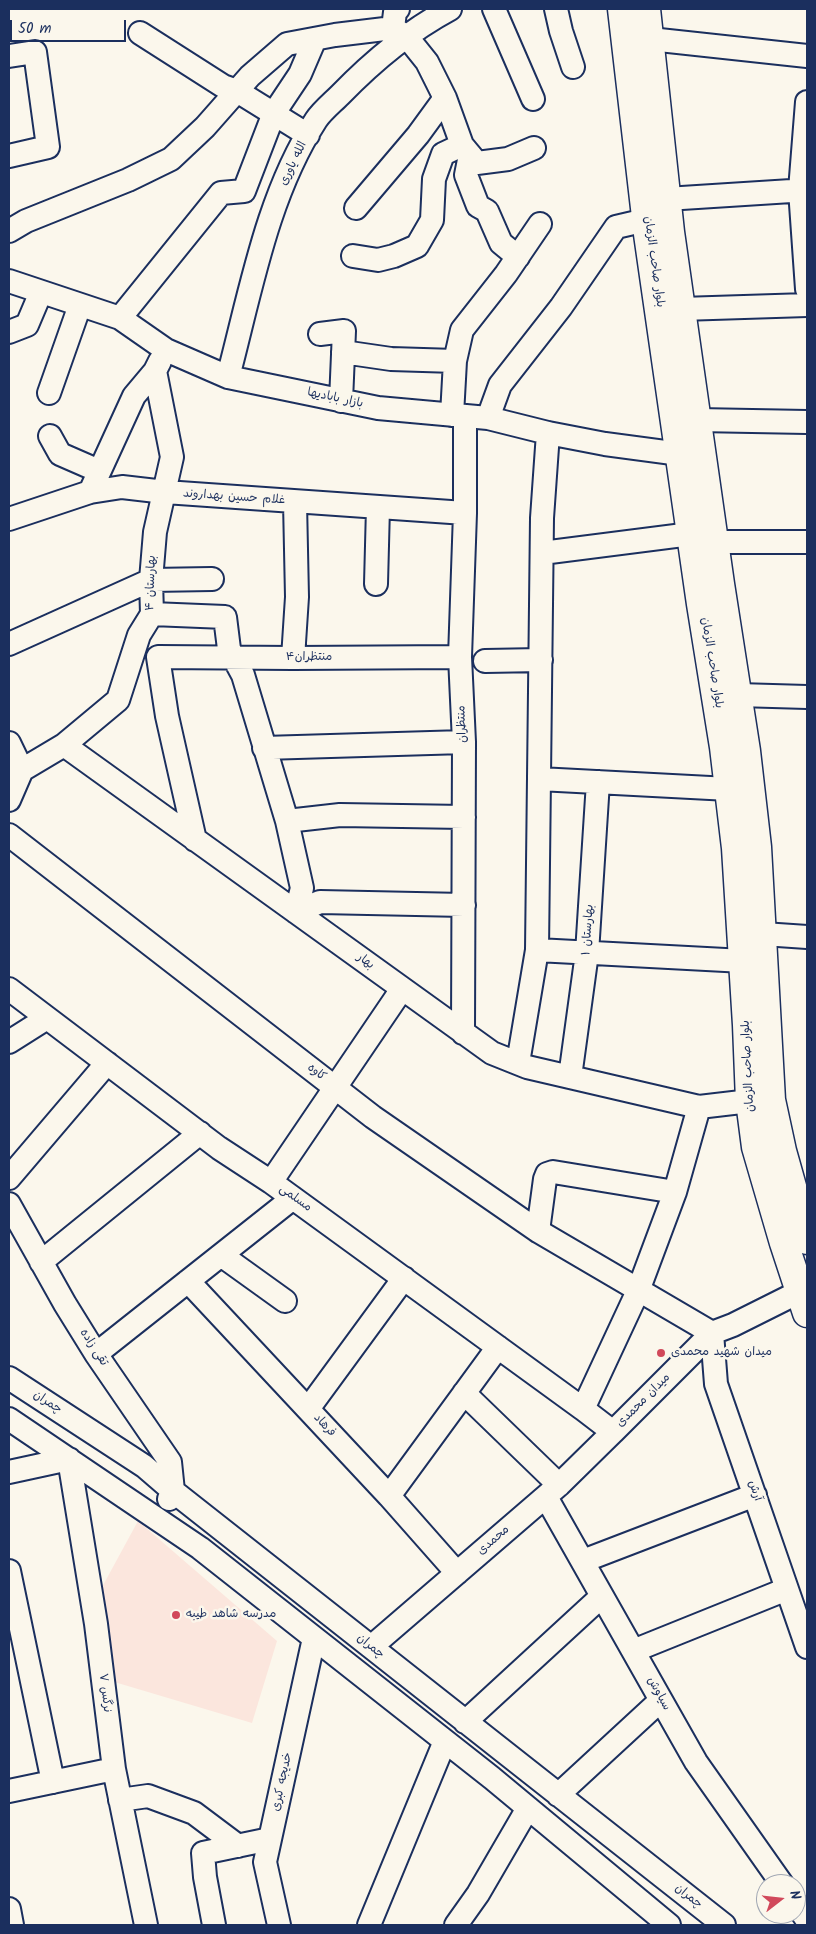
<!DOCTYPE html>
<meta charset="utf-8">
<style>
body{margin:0}
#map{position:relative;width:816px;height:1934px;overflow:hidden;background:#fbf7ec;font-family:Kalam,sans-serif}
canvas{display:block}
.frame{position:absolute;inset:0;border:10px solid #1b2f5e;pointer-events:none}
.north{position:absolute;left:756px;top:1874px;width:50px;height:50px;box-sizing:border-box;background:#fbf7ec;border:1px solid #a1a7b3;border-radius:50%;rotate:74deg;font-size:14px;font-weight:700;line-height:20px;text-align:center;color:#1b2f5e}
.north::after{content:'';display:block;margin:auto;width:18px;height:22px;background:#d1495b;clip-path:polygon(50% 0,100% 100%,50% 72%,0 100%)}
.scale{position:absolute;left:10px;top:20px;width:116px;height:22px;box-sizing:border-box;border:2px solid #1b2f5e;border-top:0;padding-left:6px;font-size:15px;line-height:18px;white-space:nowrap;color:#1b2f5e;-webkit-text-stroke:4px #fbf7ec;paint-order:stroke}
</style>
<div id="map">
<canvas width="816" height="1934"></canvas>
<div class="frame"></div>
<div class="north">N</div>
<div class="scale">50 m</div>
</div>
<script>
const g = document.querySelector('canvas').getContext('2d');
g.lineJoin = 'round';
function fill(path, color) {
  g.fillStyle = color;
  g.fill(path, 'evenodd');
}
function strokePath(path, color, width, dash) {
  g.strokeStyle = color;
  g.lineWidth = width;
  g.lineCap = dash ? 'butt' : 'round';
  g.setLineDash(dash || []);
  g.stroke(path);
}
function write(font, color, halo, rows, align = 'center') {
  g.font = font + ' Kalam,"Playpen Sans Arabic",sans-serif';
  g.lineWidth = 5;
  g.setLineDash([]);
  g.textBaseline = 'middle';
  g.strokeStyle = halo;
  g.fillStyle = color;
  for (const [text, x, y, turn = 0] of rows) {
    g.save();
    g.translate(x, y);
    g.rotate((+turn || 0) * Math.PI / 180);
    g.textAlign = isNaN(turn) ? turn : align;
    if (halo) g.strokeText(text, 0, 0);
    g.fillText(text, 0, 0);
    g.restore();
  }
}
fill(new Path2D(`
 M138,1521L277,1641L252,1723L111,1681L101,1589Z`), '#fbe6dd');
const minor = new Path2D(`
 M398,9L395,12L393,28L407,37L427,62L445,98L462,145L477,163L508,159L534,148
 M494,9L533,99
 M556,9L561,31L573,67
 M140,33L223,86L237,91L308,135
 M650,39L807,56
 M9,56L35,52L48,147L9,156
 M807,102L800,190L807,289
 M470,155L466,175L478,206L487,211L501,243L518,257
 M666,199L807,190
 M356,208L418,135L445,98
 M9,231L26,221L128,180L171,159L205,127L250,76L287,44L335,35L393,28
 M353,256L378,260L394,256L417,246L432,220L434,179L443,154L462,145
 M9,281L120,318L166,350L228,377L378,408L488,418L548,433L605,444L680,454
 M681,309L807,305
 M120,318L221,193L244,191L274,113L300,74L315,39
 M9,332L27,325L41,292
 M320,334L344,331L341,401
 M343,352L391,359L455,361L452,415
 M455,361L462,330L506,274L540,224
 M228,377C251,290 267,196 316,120C322,111 332,103 340,95C372,62 409,31 450,9
 M49,393L80,305
 M488,418L500,385L561,307L616,227L646,220
 M697,420L807,422
 M50,436L60,454L99,471
 M90,492L134,396L155,371L160,361
 M9,519L90,492L122,487L165,492L465,513
 M714,542H807
 M542,553L691,534
 M376,584L378,507
 M152,614L225,617L229,649L243,675L287,821L302,888L296,912
 M9,644L151,580L212,579
 M293,658L297,597L295,502
 M485,661L541,660
 M738,695L807,697
 M9,743L22,770
 M64,745L492,1053L527,1067L699,1107
 M264,748L464,742
 M539,779L729,789
 M9,800L22,770L64,745L118,700L139,635L152,614L151,580L155,532L172,457L155,371
 M287,821L340,815L464,817
 M9,835L373,1117L538,1231L712,1333L613,1432L583,1409L638,1291L675,1192L699,1107L750,1101
 M195,840L167,716L158,657L293,658L460,657
 M296,912L320,902L464,905
 M763,934L807,937
 M537,950L744,961
 M9,989L219,1148L271,1182L583,1409
 M463,1033L464,742L460,657L465,513V416
 M9,1042L47,1018
 M518,1063L537,950L542,518L548,433
 M570,1077L587,953L598,782
 M9,1178L107,1063
 M271,1182L402,989
 M9,1204L65,1304L96,1354L170,1462L173,1491L169,1499
 M538,1231L545,1179L547,1174L553,1172L675,1192
 M221,1255L285,1301
 M41,1262L200,1133
 M188,1281L389,1496L457,1573
 M807,1288L733,1325L712,1333L716,1384L807,1647
 M96,1354L293,1198
 M9,1378L144,1466L173,1491L724,1925
 M464,1393L559,1485
 M308,1409L404,1278
 M9,1419L200,1548L492,1778L669,1925
 M9,1472L69,1459L96,1624L114,1769L146,1925
 M389,1496L498,1347
 M546,1497L696,1762L782,1884
 M583,1561L755,1495
 M9,1571L53,1782
 M371,1647L559,1485L613,1432
 M633,1651L787,1589
 M465,1722L602,1596
 M9,1791L114,1769
 M558,1795L661,1700
 M120,1800L148,1796L194,1813L238,1846
 M796,1904L807,1920
 M9,1909L12,1925
 M214,1925L205,1877L203,1853L270,1839
 M279,1925L265,1862L314,1638
 M369,1925L445,1741
 M456,1925L478,1894L528,1808`);
const major = new Path2D(`
 M622,9L648,234L701,604L724,747L736,848L747,1025L750,1101L756,1147L784,1243L807,1313
 M646,9L670,232L720,584L746,751L757,847L771,1100L782,1151L807,1240`);
strokePath(minor, '#1b2f5e', 26);
strokePath(major, '#1b2f5e', 31);
strokePath(minor, '#fbf7ec', 22);
strokePath(major, '#fbf7ec', 28);
for (const [x, y, r, color] of [
 [661,1353,5,"#d1495b"],
 [176,1615,5,"#d1495b"]
]) {
  const dot = new Path2D();
  dot.arc(x, y, r, 0, 2 * Math.PI);
  g.fillStyle = color;
  g.fill(dot);
  strokePath(dot, '#fbf7ec', 2);
}
write('12px', '#1b2f5e', '#fbf7ec', [
 ["الله یاوری",294,164,-64],
 ["بلوار صاحب الزمان",653,262,82],
 ["بازار بابادیها",335,399,12],
 ["غلام حسین بهداروند",234,498,4],
 ["بهارستان ۴",152,583,-88],
 ["منتظران۴",309,658],
 ["بلوار صاحب الزمان",711,663,81],
 ["منتظران",463,724,-92],
 ["بهارستان ۱",589,930,-86],
 ["بهار",365,962,36],
 ["بلوار صاحب الزمان",749,1066,-93],
 ["کاوه",316,1073,38],
 ["مسلمی",295,1199,36],
 ["تقی زاده",93,1348,57],
 ["میدان محمدی",644,1401,-45],
 ["چمران",47,1403,33],
 ["فرهاد",324,1426,47],
 ["آرش",754,1491,71],
 ["محمدی",494,1541,-41],
 ["چمران",370,1647,39],
 ["نرگس ۷",104,1693,83],
 ["سیاوش",658,1694,61],
 ["خدیجه کبری",283,1782,-78],
 ["چمران",688,1897,38]
]);
write('12px', '#1b2f5e', '#fbf7ec', [
 ["میدان شهید محمدی",671,1353],
 ["مدرسه شاهد طیبه",186,1615]
], 'left');
</script>
